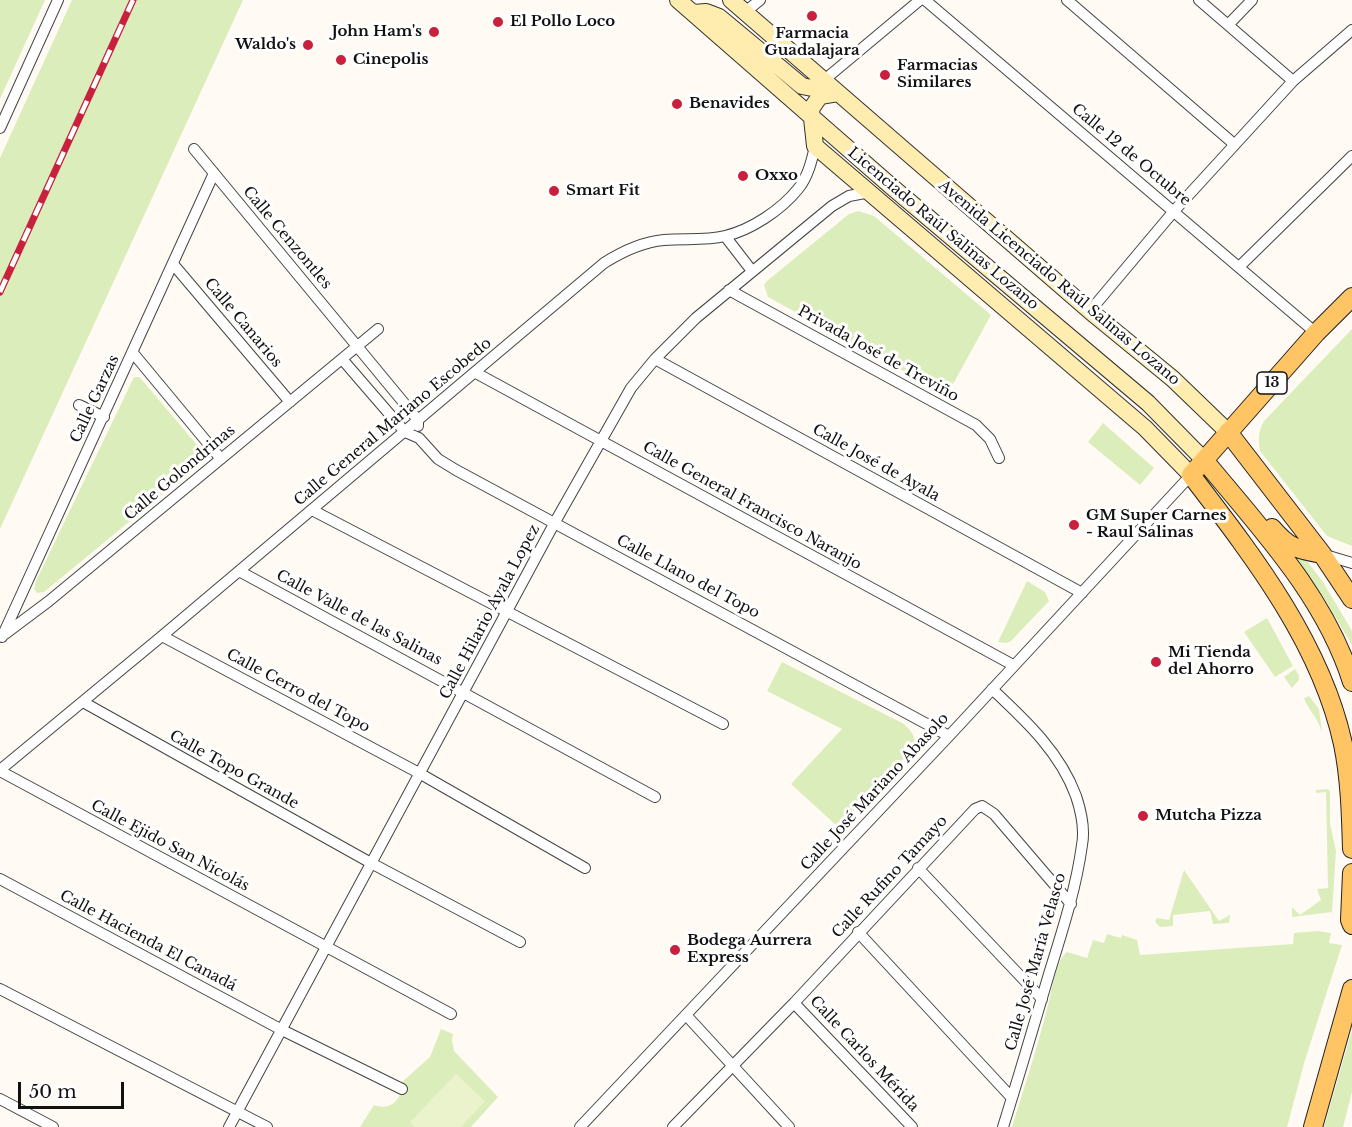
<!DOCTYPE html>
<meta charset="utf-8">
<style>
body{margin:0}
#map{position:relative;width:1352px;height:1127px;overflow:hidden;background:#fffbf4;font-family:"Libre Baskerville",serif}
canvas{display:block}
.scale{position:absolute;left:18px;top:1082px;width:106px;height:27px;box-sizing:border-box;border:3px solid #111;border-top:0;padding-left:8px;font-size:18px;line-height:21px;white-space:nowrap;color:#111;-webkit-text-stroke:4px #fff;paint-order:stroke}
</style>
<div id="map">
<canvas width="1352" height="1127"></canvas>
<div class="scale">50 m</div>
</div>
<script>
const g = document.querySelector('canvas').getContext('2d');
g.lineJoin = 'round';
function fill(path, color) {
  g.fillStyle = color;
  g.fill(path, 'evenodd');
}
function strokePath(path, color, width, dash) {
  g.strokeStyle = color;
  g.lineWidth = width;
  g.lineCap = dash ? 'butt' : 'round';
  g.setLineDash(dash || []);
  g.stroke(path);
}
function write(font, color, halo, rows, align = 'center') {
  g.font = font + ' "Libre Baskerville",serif';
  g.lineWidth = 6;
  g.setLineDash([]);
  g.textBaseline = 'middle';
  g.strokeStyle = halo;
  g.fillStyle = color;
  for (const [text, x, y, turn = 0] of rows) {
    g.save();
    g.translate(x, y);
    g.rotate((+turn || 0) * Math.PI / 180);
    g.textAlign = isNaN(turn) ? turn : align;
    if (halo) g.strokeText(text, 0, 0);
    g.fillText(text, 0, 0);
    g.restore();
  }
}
fill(new Path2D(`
 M0,0H45L0,99Z
 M72,0H243L0,529V158Z
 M858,211L874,216L991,315L947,395L768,297L764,285L767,281L849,214Z
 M1352,329V546L1327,536L1260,451C1258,439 1258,432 1264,421Z
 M134,377H139L142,380L203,452L204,460L44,592L37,593L34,589L36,581Z
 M1103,423L1154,468L1140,485L1088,442Z
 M1292,554L1307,561L1323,582L1352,631V645L1321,593Z
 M1027,581L1045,592L1049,601L1011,641L1006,643L998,642Z
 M1267,618L1293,666L1275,677L1244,632Z
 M782,662L902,723C912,730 919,740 911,751L838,827L791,784L842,729L767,691Z
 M1295,669L1299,675V680L1292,688L1284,677Z
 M1309,696L1319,709L1322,733C1318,717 1308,710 1304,698Z
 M1327,789L1330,791V824L1336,851L1332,912L1292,917V907L1300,915L1321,900L1317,889L1328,888L1326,792L1316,793V790Z
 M1184,870L1219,921L1230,915L1229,923L1213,924L1210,911L1173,915V926L1160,927L1155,922L1157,918L1169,920Z
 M1318,931L1331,933L1329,943L1342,945L1305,1060L1287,1127H1012C1024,1088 1037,1049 1047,1009C1052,994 1054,962 1067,952L1087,958L1093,940L1104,943L1107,934L1121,938L1122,935L1137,940L1140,955L1293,944L1294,933Z
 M441,1029L453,1034L452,1040L454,1051L498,1097L471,1127H360L374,1105C391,1111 402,1100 402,1082L430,1057Z
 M1352,1030V1092L1343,1127H1324Z`), '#dbedbb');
fill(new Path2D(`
 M456,1074L485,1101L461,1127H415L410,1122Z`), '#ebf3cd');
const minor = new Path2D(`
 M925,0L1316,333
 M1067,0L1234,144
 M1199,0L1293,81
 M745,12L760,0
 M1228,25L1252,0
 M823,81L920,0
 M0,128L58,0
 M194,149L418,420V426
 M725,236L752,271
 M173,264L290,402
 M1240,266L1352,156
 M729,290L976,425L990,439L999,458
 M1090,311L1174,211L1293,81L1352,30
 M133,353L221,459
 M342,359L405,432L419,438L438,459L456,470L949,736
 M655,359L1082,593
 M476,373L1013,665
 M79,405L104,417
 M312,510L723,724
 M1322,554L1352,563
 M239,571L655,797
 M5,634L49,601L378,329
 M162,636L419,773L585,868
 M2,637L214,173
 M992,689C1025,720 1060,752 1076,796C1081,811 1085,829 1082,845C1076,889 1062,932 1049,974C1034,1025 1019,1076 1003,1127
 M83,702L371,863L520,942
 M0,770L162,636L604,263C623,251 642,242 664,240C684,238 705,241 725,236C751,230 781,210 798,189C808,177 812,160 815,146
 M0,771L451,1014
 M918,868L1042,999
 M0,879L282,1030L402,1089
 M858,932L1012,1098
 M0,989L267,1127
 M794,1003L912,1127
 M686,1015L789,1127
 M0,1099L53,1127
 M229,1127L555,522L631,388L655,359L696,318L832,206L849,196L870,192
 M580,1127L949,736L1191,475
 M673,1127L794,1003L975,809L982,806L994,814L1071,904`);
const secondary = new Path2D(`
 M678,0L892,187L1148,403L1204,460
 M731,0L1090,311L1173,379L1228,432
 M693,13L706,12L719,17L802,86L812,88L823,81
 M838,93L820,96L811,109L815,146L1145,428L1191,475`);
const primary = new Path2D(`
 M1352,297L1316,333L1191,475C1253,556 1321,643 1343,744C1350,778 1351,814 1352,849
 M1228,432L1322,554L1352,599
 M1204,460C1260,528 1325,596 1352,682
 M1272,528C1289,548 1296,549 1322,554
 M1352,873L1350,920L1352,925
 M1313,1127L1352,989`);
strokePath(minor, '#444', 12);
strokePath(secondary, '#333', 18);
strokePath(primary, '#222', 20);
strokePath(minor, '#fff', 10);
strokePath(secondary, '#ffecaf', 16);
strokePath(primary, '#ffc565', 18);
const rail = new Path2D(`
 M0,292L133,0`);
strokePath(rail, '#c9203e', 7);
strokePath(rail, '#fff', 4.5, [14]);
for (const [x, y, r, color] of [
 [812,16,6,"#c9203e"],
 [498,22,6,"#c9203e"],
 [434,32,6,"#c9203e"],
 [308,45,6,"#c9203e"],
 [341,60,6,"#c9203e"],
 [885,75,6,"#c9203e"],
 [677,104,6,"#c9203e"],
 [743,176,6,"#c9203e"],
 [554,191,6,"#c9203e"],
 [1074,525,6,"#c9203e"],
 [1156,662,6,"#c9203e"],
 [1143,816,6,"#c9203e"],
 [675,950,6,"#c9203e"]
]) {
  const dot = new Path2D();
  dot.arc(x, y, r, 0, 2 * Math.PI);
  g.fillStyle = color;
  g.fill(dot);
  strokePath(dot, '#fff', 2);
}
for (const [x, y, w] of [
 [1272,383,30]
]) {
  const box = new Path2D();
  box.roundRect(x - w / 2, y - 11, w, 22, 4.5);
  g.fillStyle = '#fff';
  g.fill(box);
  strokePath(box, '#111', 1.5);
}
write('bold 14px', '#111', null, [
 ["13",1272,383]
]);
write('bold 15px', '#111', '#fff', [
 ["El Pollo Loco",510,22],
 ["John Ham's",422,32,"right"],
 ["Farmacia",812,34,"center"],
 ["Guadalajara",812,51,"center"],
 ["Waldo's",296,45,"right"],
 ["Cinepolis",353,60],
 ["Farmacias",897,66],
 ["Similares",897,83],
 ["Benavides",689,104],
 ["Oxxo",755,176],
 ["Smart Fit",566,191],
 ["GM Super Carnes",1086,516],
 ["- Raul Salinas",1086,533],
 ["Mi Tienda",1168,653],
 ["del Ahorro",1168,670],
 ["Mutcha Pizza",1155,816],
 ["Bodega Aurrera",687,941],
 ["Express",687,958]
], 'left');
write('15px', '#111', '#fff', [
 ["Calle 12 de Octubre",1131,155,40],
 ["Licenciado Raúl Salinas Lozano",943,229,40],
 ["Calle Cenzontles",287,238,50],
 ["Avenida Licenciado Raúl Salinas Lozano",1059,283,40],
 ["Calle Canarios",243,323,50],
 ["Privada José de Treviño",878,354,29],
 ["Calle Garzas",95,399,-65],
 ["Calle General Mariano Escobedo",393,422,-40],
 ["Calle José de Ayala",876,463,29],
 ["Calle Golondrinas",180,473,-40],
 ["Calle General Francisco Naranjo",752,506,29],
 ["Calle Llano del Topo",688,577,28],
 ["Calle Hilario Ayala Lopez",490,612,-62],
 ["Calle Valle de las Salinas",359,618,28],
 ["Calle Cerro del Topo",298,691,28],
 ["Calle Topo Grande",234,770,29],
 ["Calle José Mariano Abasolo",875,792,-47],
 ["Calle Ejido San Nicolás",170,846,28],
 ["Calle Rufino Tamayo",890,877,-47],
 ["Calle Hacienda El Canadá",148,941,28],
 ["Calle José María Velasco",1036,962,-74],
 ["Calle Carlos Mérida",864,1054,47]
]);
</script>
